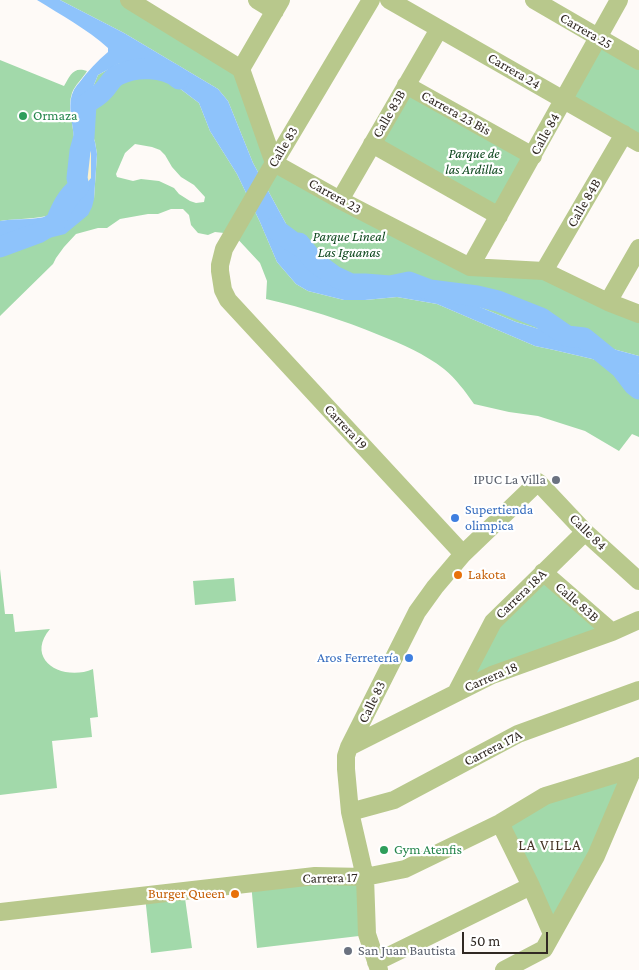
<!DOCTYPE html>
<meta charset="utf-8">
<style>
body{margin:0}
#map{position:relative;width:639px;height:970px;overflow:hidden;background:#fefaf7;font-family:"Crimson Pro",serif}
canvas{display:block}
.scale{position:absolute;left:462px;top:932px;width:86px;height:22px;box-sizing:border-box;border:2px solid #312923;border-top:0;padding-left:6px;font-size:15px;line-height:18px;white-space:nowrap;color:#312923;-webkit-text-stroke:4px #fff;paint-order:stroke}
</style>
<div id="map">
<canvas width="639" height="970"></canvas>
<div class="scale">50 m</div>
</div>
<script>
const g = document.querySelector('canvas').getContext('2d');
g.lineJoin = 'round';
function fill(path, color) {
  g.fillStyle = color;
  g.fill(path, 'evenodd');
}
function strokePath(path, color, width, dash) {
  g.strokeStyle = color;
  g.lineWidth = width;
  g.lineCap = dash ? 'butt' : 'round';
  g.setLineDash(dash || []);
  g.stroke(path);
}
function write(font, color, halo, rows, align = 'center') {
  g.font = font + ' "Crimson Pro",serif';
  g.lineWidth = 4.5;
  g.setLineDash([]);
  g.textBaseline = 'middle';
  g.strokeStyle = halo;
  g.fillStyle = color;
  for (const [text, x, y, turn = 0] of rows) {
    g.save();
    g.translate(x, y);
    g.rotate((+turn || 0) * Math.PI / 180);
    g.textAlign = isNaN(turn) ? turn : align;
    if (halo) g.strokeText(text, 0, 0);
    g.fillText(text, 0, 0);
    g.restore();
  }
}
fill(new Path2D(`
 M60,0H129L241,69L274,163L470,267L544,271L639,314V356L539,329L516,322L475,305L454,294L409,282L367,286L351,284L334,278L297,244L253,163L228,101L218,89L124,33Z
 M598,37L639,61V143L564,99Z
 M0,60L64,86C70,76 73,66 87,71C83,78 75,85 72,93C67,107 73,124 74,138C76,157 77,205 57,213C38,220 19,218 0,221Z
 M120,63L141,64L154,69L199,103L210,131L237,174L260,222L277,262L296,284L308,291L344,300H365L397,297L437,304L535,346L554,350L605,362L639,374V437L632,434L619,451L585,431L538,416L509,412L474,404C465,391 456,379 444,369C425,354 402,344 379,335C343,320 305,308 266,299L267,281L260,263L233,234L215,232L208,235L198,233L191,225L189,215L183,209H171L158,214H148L120,219L107,228H98L76,234L64,247L56,258L53,264L0,316V244L19,240L94,199L97,154L95,142L86,115V104L98,75ZM135,144L152,147L160,150L165,155L172,167L181,177L194,185L205,197L204,202L196,203L190,201L179,194L174,188L159,181L141,179L133,181L117,177L116,174L125,153Z
 M406,85L533,156L499,216L372,144Z
 M0,569L5,614H13L15,632L50,629C24,660 63,682 93,669L98,717L90,718L92,737L52,741L57,788L0,795Z
 M543,572L612,632L456,693L476,654Z
 M234,578L236,601L195,605L193,581Z
 M633,769L552,934L500,823Z
 M365,877L359,936L257,948L251,883Z
 M184,891L192,948L151,953L145,896Z`), '#a2d9aa');
fill(new Path2D(`
 M84,137L91,148V178L86,184L79,187C74,178 81,148 84,137Z`), '#fbf1cc');
fill(new Path2D(`
 M37,0H60L124,33L218,89L228,101L253,163L297,244L334,278L351,284L367,286L409,282L432,283L475,305L516,322L539,329L639,356V374L605,362L554,350L535,346L437,304L397,297L365,300H344L308,291L296,284L277,262L260,222L237,174L210,131L199,103L154,69L141,64L120,63L98,75L86,104V115L95,142L97,154L94,199L92,207L88,215L65,234L45,239L19,240L0,244V221C19,218 39,221 57,213C76,204 76,156 74,138C73,124 67,105 73,92C74,89 77,85 79,83C88,71 97,61 108,52V48C87,29 61,15 37,0ZM84,137L91,148V178L86,184L79,187C73,177 81,149 84,137Z`), '#8ec3fb');
strokePath(new Path2D(`
 M274,228L297,245L299,243L315,262L334,276L351,284H365L390,286L409,282L430,290L477,296L498,301L541,318L567,336L584,338L621,368L634,385L639,389
 M0,247L38,233L56,222C61,209 67,196 79,187L77,178L80,151L84,137L86,104C91,100 97,97 102,92C108,87 111,78 118,75C135,66 165,66 179,79`), '#8ec3fb', 21);
strokePath(new Path2D(`
 M129,0L241,69L274,163L340,200L470,267L544,271L608,302L639,314
 M257,0L275,11
 M371,0L268,173L224,249L220,265V271L223,290L228,300L463,554
 M389,0L639,143
 M534,0L639,61
 M241,69L281,0
 M406,85L533,156
 M372,144L499,216
 M340,200L439,29
 M470,267L619,0
 M544,271L624,134
 M608,302L639,248
 M543,572L612,632
 M456,693L493,622L585,532
 M349,747L492,675L612,632L639,620
 M350,812L394,800L518,734L639,690
 M500,823L531,886L552,934
 M0,912L315,876L365,877L405,869L500,823L545,796L633,769L639,766
 M376,962L531,886
 M379,970L367,934L365,877L350,812L346,769V756L349,747L417,612L435,587L463,554L538,482L585,532L639,581
 M504,970L544,949L596,856L633,769`), '#b8c88c', 18);
for (const [x, y, r, color] of [
 [23,116,5,"#2e9e5b"],
 [556,480,5,"#6b7280"],
 [455,518,5,"#3f7fe0"],
 [458,575,5,"#e8710a"],
 [409,658,5,"#3f7fe0"],
 [384,850,5,"#2e9e5b"],
 [235,894,5,"#e8710a"],
 [348,951,5,"#6b7280"]
]) {
  const dot = new Path2D();
  dot.arc(x, y, r, 0, 2 * Math.PI);
  g.fillStyle = color;
  g.fill(dot);
  strokePath(dot, '#fff', 2);
}
write('14px', '#312923', '#fff', [
 ["Carrera 25",586,31,30],
 ["Carrera 24",514,71,30],
 ["Carrera 23 Bis",456,113,29],
 ["Calle 83B",389,114,-60],
 ["Calle 84",545,134,-61],
 ["Calle 83",283,147,-59],
 ["Carrera 23",335,196,29],
 ["Calle 84B",584,203,-60],
 ["Carrera 19",346,427,47],
 ["Calle 84",588,532,44],
 ["Carrera 18A",521,594,-44],
 ["Calle 83B",577,602,41],
 ["Carrera 18",491,677,-23],
 ["Calle 83",372,702,-64],
 ["Carrera 17A",493,748,-27],
 ["Carrera 17",330,878,-1]
]);
write('14px', '#27864d', '#fff', [
 ["Ormaza",33,116],
 ["Gym Atenfis",394,850]
], 'left');
write('italic 14px', '#0d471d', '#fff', [
 ["Parque de",474,154],
 ["las Ardillas",474,170],
 ["Parque Lineal",349,237],
 ["Las Iguanas",349,253]
]);
write('14px', '#5b616d', '#fff', [
 ["IPUC La Villa",546,480],
 ["San Juan Bautista",358,951,"left"]
], 'right');
write('14px', '#366cbe', '#fff', [
 ["Supertienda",465,510],
 ["olimpica",465,526],
 ["Aros Ferretería",399,658,"right"]
], 'left');
write('14px', '#c56008', '#fff', [
 ["Lakota",468,575],
 ["Burger Queen",225,894,"right"]
], 'left');
g.letterSpacing = '1px';
write('15px', '#483729', '#fff', [
 ["LA VILLA",550,845]
]);
g.letterSpacing = '0px';
</script>
